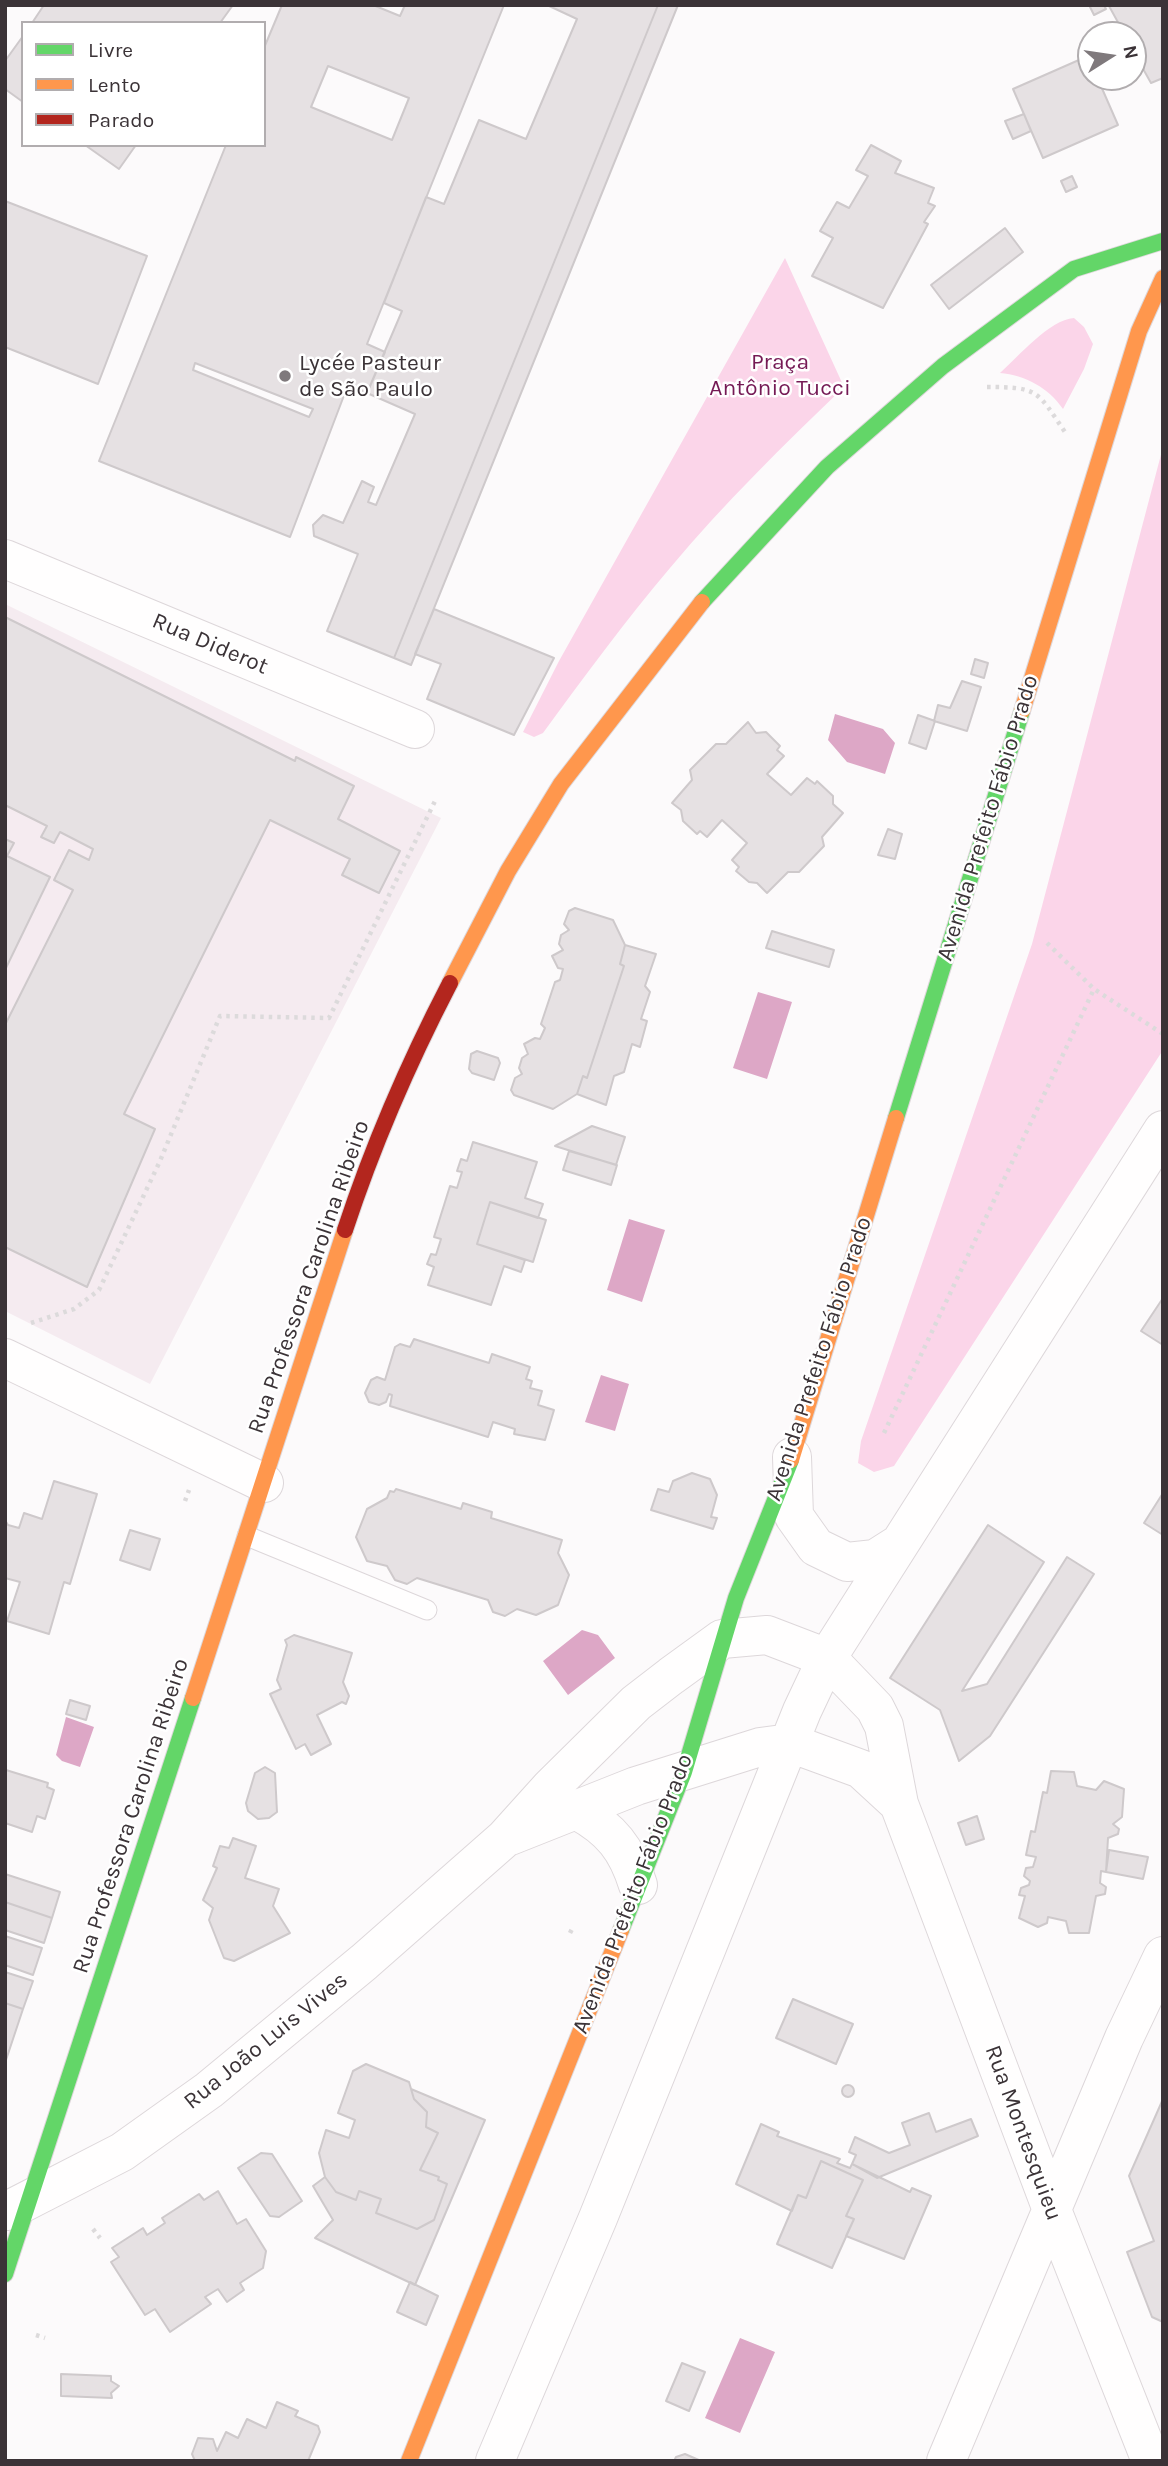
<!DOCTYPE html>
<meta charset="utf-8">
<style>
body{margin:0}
#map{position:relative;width:1168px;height:2466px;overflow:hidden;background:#fcfafb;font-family:Karla,sans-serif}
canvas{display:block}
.frame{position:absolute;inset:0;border:7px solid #3b3337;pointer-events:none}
.legend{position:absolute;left:21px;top:21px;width:245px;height:126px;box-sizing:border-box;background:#fff;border:2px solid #b1adaf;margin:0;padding:9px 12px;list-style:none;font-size:21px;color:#3b3337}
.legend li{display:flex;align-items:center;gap:14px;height:35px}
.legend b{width:35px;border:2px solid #b1adaf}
.north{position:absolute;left:1077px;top:21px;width:70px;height:70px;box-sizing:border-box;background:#fff;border:2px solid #b1adaf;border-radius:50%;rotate:78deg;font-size:19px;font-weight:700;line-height:28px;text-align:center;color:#3b3337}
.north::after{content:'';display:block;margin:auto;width:24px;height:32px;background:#7f797c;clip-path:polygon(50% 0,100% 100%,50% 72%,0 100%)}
</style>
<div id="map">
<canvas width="1168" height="2466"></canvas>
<div class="frame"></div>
<ul class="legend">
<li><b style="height:9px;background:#63d668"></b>Livre</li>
<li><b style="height:9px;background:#ff974d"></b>Lento</li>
<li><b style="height:9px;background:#b3261e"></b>Parado</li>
</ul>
<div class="north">N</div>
</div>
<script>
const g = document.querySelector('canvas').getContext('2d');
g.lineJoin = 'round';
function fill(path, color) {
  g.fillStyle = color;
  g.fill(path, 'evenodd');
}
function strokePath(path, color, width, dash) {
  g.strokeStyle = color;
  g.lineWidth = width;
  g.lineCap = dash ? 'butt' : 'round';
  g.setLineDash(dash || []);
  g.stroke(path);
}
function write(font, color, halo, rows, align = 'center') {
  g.font = font + ' Karla,sans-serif';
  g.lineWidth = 5;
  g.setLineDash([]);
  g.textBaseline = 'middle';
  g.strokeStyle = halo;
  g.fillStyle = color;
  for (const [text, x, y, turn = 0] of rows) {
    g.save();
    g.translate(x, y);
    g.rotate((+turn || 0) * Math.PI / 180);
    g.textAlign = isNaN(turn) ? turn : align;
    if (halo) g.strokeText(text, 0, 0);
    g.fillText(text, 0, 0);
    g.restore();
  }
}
fill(new Path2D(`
 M5,604L441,818L150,1384L5,1311Z`), '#f5ebf0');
fill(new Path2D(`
 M785,258L844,387C784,445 724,503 670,568C625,621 584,677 543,733L534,737L523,732L559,661Z
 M1074,318L1084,327L1093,344L1084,369L1063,409C1049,388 1025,375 1000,373C1019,356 1049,320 1074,318Z
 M1163,447V1050L894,1466L874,1472L858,1463L861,1441L1032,944Z`), '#fbd5e9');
fill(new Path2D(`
 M835,714L883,729L895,743L885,774L847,762L828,740Z
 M758,992L792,1002L767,1079L733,1068Z
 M629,1219L665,1230L642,1302L607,1290Z
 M601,1375L629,1384L615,1431L585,1422Z
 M582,1630L598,1635L615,1658L568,1695L543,1661Z
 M66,1717L94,1727L80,1767L62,1761L56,1755Z
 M740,2338L775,2352L740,2433L705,2418Z`), '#dda7c6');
const building = new Path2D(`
 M44,5H233L220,23H32Z
 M282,5H373L400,16L405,5H504L367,344L385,352L367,393L348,385L290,537L99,461L226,145H264V48ZM328,66L409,98L392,140L311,107ZM195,363L313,409L309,417L193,370Z
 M547,5H658L394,658L327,631L358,554L314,536L313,525L323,515L343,523L362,481L374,487L368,502L376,505L415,414L367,393L402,311L384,303L426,197L444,204L479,120L526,139L577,19Z
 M658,5H678L411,665L394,658Z
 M1089,5H1104L1106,9L1094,15Z
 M1163,5V78L1151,83L1133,51V35H1125L1109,6Z
 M23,36V102L5,89V61Z
 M1088,56L1091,77H1097L1118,125L1043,158L1013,89Z
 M1024,114L1031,131L1013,139L1005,121Z
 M85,145H136L119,169Z
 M871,145L901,161L895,173L934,188L928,203L935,206L924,222L928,224L883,308L812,276L833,238L820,231L837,202L849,208L868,176L856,170Z
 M1072,176L1077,187L1066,192L1061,181Z
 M5,201L147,256L98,384L5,347Z
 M1005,228L1023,252L949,309L931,285Z
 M434,609L554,658L514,735L427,699L441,664L415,654Z
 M5,617L295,761L296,757L354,786L338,819L400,851L379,893L342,875L350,859L270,820L124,1114L155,1129L87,1287L5,1247V1025L73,890L54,880L69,850L89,860L93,849L60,832L54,843L41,837L47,826L5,805Z
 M975,659L988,663L984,678L971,674Z
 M962,681L981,687L967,731L934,721L938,705L950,708Z
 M918,715L935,721L926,749L909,743Z
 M748,722L756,733L766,732L780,746L777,750L784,756L767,774L791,795L807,778L815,784L817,781L833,796V804L843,813L822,837L824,846L799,872H788L767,893L757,883L749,882L736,871L739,867L732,860L747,843L722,820L707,837L700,831L697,834L683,821L681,810L672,803L692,780L690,770L716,744H726Z
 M888,829L902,834L895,859L878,855Z
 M5,839L14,843L7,856L50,877L5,970Z
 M575,908L613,920L625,945L620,964L624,966L587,1078L583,1076L577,1094L553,1109L514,1095L511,1090L515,1078L522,1074L519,1068L522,1058L528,1054L524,1044L535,1038L540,1039L545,1028L541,1024L555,982L560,980L563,969L558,968L552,956L563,950L559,944L561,935L569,930L564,924L569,911Z
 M772,931L834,950L829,967L766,948Z
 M625,945L656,954L645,986L650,992L641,1019L647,1021L640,1047L632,1044L624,1072L614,1076L606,1105L577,1094L583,1076L587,1078L624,966L620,964Z
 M477,1051L498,1058L500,1063L494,1080L472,1073L469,1069L471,1054Z
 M592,1126L625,1137L616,1165L555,1146Z
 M473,1142L537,1162L525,1198L543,1204L538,1218L490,1202L477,1244L525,1260L521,1272L504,1266L491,1305L428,1285L434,1267L427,1264L431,1254L436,1255L441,1239L434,1237L450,1186L457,1188L462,1172L457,1171L461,1159L467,1161Z
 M569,1151L617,1165L611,1185L563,1170Z
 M490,1202L546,1220L533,1262L477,1244Z
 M1163,1298V1345L1141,1331Z
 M414,1339L489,1363L492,1354L530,1367L526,1379L532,1381L530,1388L542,1391L538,1405L554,1410L545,1440L514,1434L515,1429L493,1422L488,1437L390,1406L392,1395L389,1394L386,1402L379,1405L369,1402L365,1393L371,1380L377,1377L385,1380L395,1347L400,1344L410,1347Z
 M692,1473L710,1479L717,1495L711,1517L717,1518L713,1529L651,1510L658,1489L669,1492L673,1481Z
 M54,1481L97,1494L70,1584L64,1582L49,1634L7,1621L20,1582L5,1578V1520L8,1525L19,1528L24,1513L42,1519Z
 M396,1489L461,1509L463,1503L492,1512L491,1518L562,1540L558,1553L569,1575L558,1605L536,1615L517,1609L505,1616L493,1612L488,1600L417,1578L407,1584L395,1580L387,1566L367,1561L356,1537L367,1509L387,1498L390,1491L394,1492Z
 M1163,1493V1535L1144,1523Z
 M988,1525L1044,1562L962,1691L987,1684L1067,1557L1094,1574L990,1736L959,1761L940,1710L890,1678Z
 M130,1530L160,1539L150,1570L120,1560Z
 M294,1635L352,1653L343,1682L349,1696L346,1704L342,1702L317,1715L331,1744L311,1755L305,1744L296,1749L270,1694L281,1689L277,1680L287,1645L285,1640Z
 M70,1700L90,1706L86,1720L66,1714Z
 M5,1766L6,1770L48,1783L47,1787L54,1790L45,1819L37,1816L32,1832L5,1823Z
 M265,1767L275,1773L277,1812L269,1818L258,1819L248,1811L246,1803L255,1773Z
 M1051,1771L1074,1772L1077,1786L1096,1790L1104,1781L1124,1789L1122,1817L1113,1824L1119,1829L1118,1834L1108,1838L1106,1872L1101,1871L1100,1883L1106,1887L1105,1894L1096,1896L1089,1933H1069L1066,1921L1048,1917L1047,1923L1038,1927L1019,1918L1025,1896L1019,1895L1021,1888L1029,1885L1030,1881L1024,1876L1026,1868L1033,1867L1036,1857L1026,1855L1031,1831L1035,1832L1043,1792L1047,1793Z
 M977,1816L984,1839L966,1845L958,1823Z
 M233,1838L256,1846L245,1878L279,1889L273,1906L290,1933L234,1961L224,1958L209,1920L213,1908L203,1900L217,1868L213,1866L220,1846L229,1848Z
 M1109,1850L1148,1857L1143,1879L1106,1872Z
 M5,1874L60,1892L52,1918L5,1902Z
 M5,1902L52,1918L44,1943L5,1930Z
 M5,1936L42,1948L33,1975L5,1965Z
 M5,1972L33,1981L23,2009L5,2003Z
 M793,1999L853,2024L836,2064L776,2038Z
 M5,2003L23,2009L5,2063Z
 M366,2064L409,2082L414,2099L427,2112L426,2127L438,2133L420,2170L439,2177L438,2180L447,2184L434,2220L417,2229L376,2213L381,2199L359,2191L356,2200L336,2192L325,2177L319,2153L326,2130L349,2138L355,2120L338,2113L353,2071Z
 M842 2091a6 6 0 1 1 12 0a6 6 0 1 1-12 0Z
 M411,2089L485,2120L415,2285L315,2238L333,2220L313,2186L325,2177L336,2192L356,2200L359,2191L381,2199L376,2213L417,2229L434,2220L447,2184L438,2180L439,2177L420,2170L438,2133L426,2127L427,2112L414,2099Z
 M1163,2099V2322L1152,2317L1127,2252L1154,2241L1129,2176Z
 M929,2113L936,2132L971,2119L978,2136L877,2178L852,2164L856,2155L849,2152L855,2137L889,2153L910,2145L902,2123Z
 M761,2124L779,2132L777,2136L840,2159L837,2163L850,2168L852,2164L910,2192L912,2188L931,2196L904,2259L846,2236L854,2219L846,2216L863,2180L821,2161L806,2198L798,2195L792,2211L736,2184Z
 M261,2153L272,2154L302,2201L279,2217L270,2216L238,2168Z
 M821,2161L863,2180L846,2216L854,2219L832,2268L777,2244L798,2195L806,2198Z
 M218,2191L237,2224L246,2219L266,2251L263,2268L240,2283L244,2290L227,2302L218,2289L205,2297L211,2304L170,2332L155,2309L145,2315L111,2262L119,2257L112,2248L143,2228L147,2235L165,2223L162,2218L199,2194L204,2200Z
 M410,2282L438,2296L426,2325L397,2312Z
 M682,2363L705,2372L689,2411L666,2401Z
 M61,2374L111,2376V2381L119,2386L111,2393L112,2398L61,2396Z
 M277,2402L298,2411L295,2416L318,2426L320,2432L308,2461H195L192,2454L198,2438L213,2439L217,2451L226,2432L238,2438L247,2419L266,2428Z
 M685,2454L701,2461H674L676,2457Z`);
fill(building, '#e6e1e3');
strokePath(building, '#cec9cb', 2);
const lane = new Path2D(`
 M247,1536L427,1610`);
const street = new Path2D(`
 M5,559L415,729
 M5,1358L264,1483
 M792,1457L794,1516L816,1547L847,1562L875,1559L897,1545
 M578,1811C611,1829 627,1849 638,1885
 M510,1836L636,1786L760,1747L790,1743L861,1769L899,1804
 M7,2211L122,2152L209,2090L364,1962L505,1838L551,1787L636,1703L671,1676L722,1639L767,1635L827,1658L875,1708L884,1726L899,1804L1052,2210L1151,2461
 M495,2461L598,2218L802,1711L827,1658L1163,1130
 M946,2461L1124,2038L1163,1956`);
const fast = new Path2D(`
 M702,602L827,467L943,366L1074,269L1163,241
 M896,1118L1022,711
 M621,1930L684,1772L736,1598L791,1460
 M5,2274L193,1698`);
const slow = new Path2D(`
 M1022,711L1139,331L1163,278
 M450,983L508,871L561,784L702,602
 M791,1460L896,1118
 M193,1698L345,1230
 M409,2461L621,1930`);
const jam = new Path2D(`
 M345,1230C373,1145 409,1062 450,983`);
strokePath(lane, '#ddd7da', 21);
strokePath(street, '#ddd7da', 40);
strokePath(fast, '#ddd7da', 18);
strokePath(slow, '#ddd7da', 18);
strokePath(jam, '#ddd7da', 18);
strokePath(new Path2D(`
 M987,387C1039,387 1037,391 1065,432
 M1047,943L1094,989L1163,1034
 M31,1323L74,1309L99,1290L160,1161L220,1016L329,1018L436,799
 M884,1433L1094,989
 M185,1501L189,1490
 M570,1933L573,1927
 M93,2229L100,2238
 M36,2335L45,2338`), '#dcdadb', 4.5, [3.5, 5]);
strokePath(lane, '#fffefe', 19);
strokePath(street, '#fffefe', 38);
strokePath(fast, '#63d668', 16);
strokePath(slow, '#ff974d', 16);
strokePath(jam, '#b3261e', 16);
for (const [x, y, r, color] of [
 [285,376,7,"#7f797c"]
]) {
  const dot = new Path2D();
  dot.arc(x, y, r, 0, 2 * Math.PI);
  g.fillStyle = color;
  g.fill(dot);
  strokePath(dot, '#fff', 2.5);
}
write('23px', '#751a55', '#fff', [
 ["Praça",780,362],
 ["Antônio Tucci",780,388]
]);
write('23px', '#3b3337', '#fff', [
 ["Lycée Pasteur",299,363],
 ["de São Paulo",299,389]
], 'left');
write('23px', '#3b3337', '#fff', [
 ["Rua Diderot",210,644,23],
 ["Avenida Prefeito Fábio Prado",988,818,-73],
 ["Rua Professora Carolina Ribeiro",309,1277,-71],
 ["Avenida Prefeito Fábio Prado",819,1359,-72],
 ["Rua Professora Carolina Ribeiro",131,1816,-72],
 ["Avenida Prefeito Fábio Prado",633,1894,-69],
 ["Rua João Luis Vives",266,2041,-39],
 ["Rua Montesquieu",1023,2133,70]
]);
</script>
